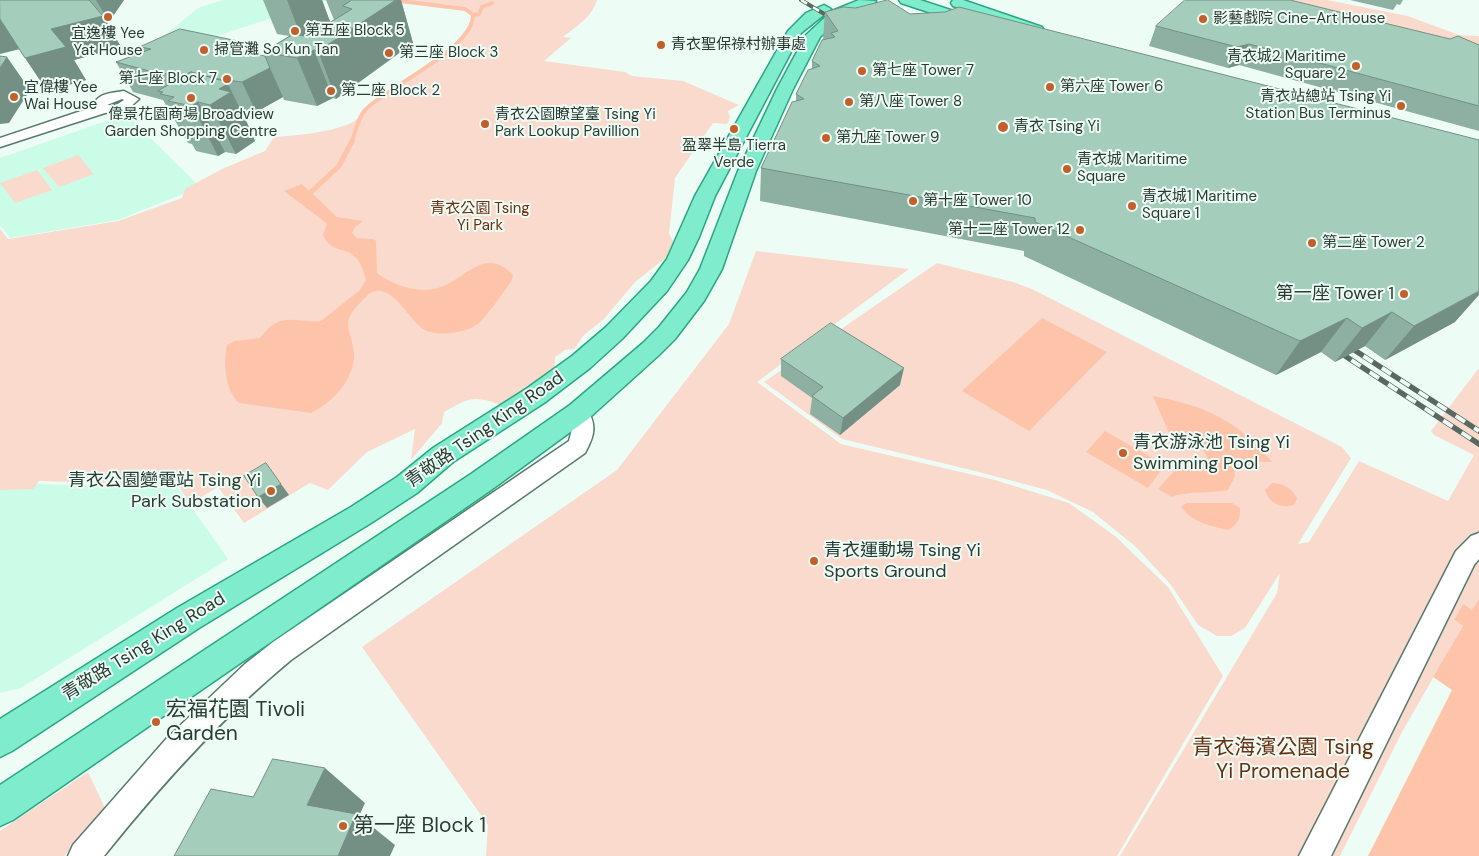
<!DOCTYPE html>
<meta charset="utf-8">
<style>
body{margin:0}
canvas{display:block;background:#edfdf6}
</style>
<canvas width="1479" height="856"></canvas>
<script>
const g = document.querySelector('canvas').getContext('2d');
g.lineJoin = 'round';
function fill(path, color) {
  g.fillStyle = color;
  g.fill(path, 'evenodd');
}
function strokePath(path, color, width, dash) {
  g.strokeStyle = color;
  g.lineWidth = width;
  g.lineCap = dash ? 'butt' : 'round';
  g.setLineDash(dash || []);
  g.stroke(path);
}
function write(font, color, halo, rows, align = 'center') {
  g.font = font + ' "DM Sans","Noto Sans TC",sans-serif';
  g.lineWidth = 4;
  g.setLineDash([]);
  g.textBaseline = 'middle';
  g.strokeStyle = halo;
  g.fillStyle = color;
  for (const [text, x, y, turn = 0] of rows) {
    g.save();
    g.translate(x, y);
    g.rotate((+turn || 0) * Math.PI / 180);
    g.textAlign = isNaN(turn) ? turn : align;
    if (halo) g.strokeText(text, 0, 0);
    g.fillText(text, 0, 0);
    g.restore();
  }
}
fill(new Path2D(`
 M223,0H329L210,38L176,44L164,36L198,8Z
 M126,114L200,187L118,220L10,238L0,225V158Z
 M0,483L178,488L228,559L21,688L0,693Z`), '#cafce7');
fill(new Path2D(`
 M387,0H597C592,17 577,26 563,37L571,38L544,61L625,72L632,76L683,81L739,105L728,111L730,118L727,124L713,123L675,178L669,233L677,249L635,282L604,319L584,335L574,349L565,350L555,357L554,375L507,407C475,396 473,395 444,412L442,423L411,460L415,429L367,452L328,490L310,483L244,523L218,487L190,504L178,485L39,481L33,489L0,490V229L8,239L118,221L182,198L185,189L222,169L265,151L274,137C298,135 327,133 349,124C361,119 364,109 374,101C405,77 437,65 462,35C466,30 471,26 474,20L470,12L447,6L448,4L436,6Z
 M1228,0H1327L1408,16L1459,35L1479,36V60Z
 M78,155L94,174L59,187L43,168Z
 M37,170L52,190L15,203L0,183Z
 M756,251L909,269L757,382L841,444L995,480L1069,503L1115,536L1168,587L1223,676L1117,856H486L488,825L362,647L617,470L729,324Z
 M937,263L1013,282L1032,289L1342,447L1351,458L1298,544L1309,542L1359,461L1448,501L1474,455L1434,435L1431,431L1479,368V599L1472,610L1463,605L1454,620L1463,626L1402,732L1340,856H1120L1277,593L1280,573L1245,628L1231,636H1217L1198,625L1171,585L1136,547L1093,512L1047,490L971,470L842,439L764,382Z
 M88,772L105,808L64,856H0V831Z`), '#f9dacd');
fill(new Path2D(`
 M302,184L337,217L363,221L355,227L352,233L357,238L373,239L376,241L377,273C393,285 417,294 438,288C465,280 485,245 513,275L512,280C503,293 490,312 479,323C472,329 461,332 451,333C443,334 432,334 425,330C409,322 394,283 372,292C367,295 362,301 358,305C339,325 353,332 354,354C355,379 332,403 311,413L239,403C225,390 223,363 227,345L235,341L260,338C281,310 292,323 321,321L360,290L366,280C357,238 334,260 323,235L327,224L325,222L284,191Z
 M1042,318L1107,352L1029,431L962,391Z
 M1153,396C1207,406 1236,420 1272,462L1234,461L1235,476L1228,490C1209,494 1190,490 1172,497L1158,489L1178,467L1195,471L1203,468L1208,459C1202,442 1188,442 1172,440Z
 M1105,431L1165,465L1148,488L1086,452Z
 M1272,483C1283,483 1292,488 1297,498L1295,504C1283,511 1268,502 1265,490Z
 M1186,503H1232L1240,508C1241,520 1237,524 1228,530C1208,525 1194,523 1181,507Z
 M1479,599V856H1368L1452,690L1433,677L1463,626L1454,620L1463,604L1472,610Z`), '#fec4aa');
strokePath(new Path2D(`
 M392,0L465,9L473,15
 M352,142C355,133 358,117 365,110C388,86 473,49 473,15L479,14L482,7L492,3`), '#fec4aa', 4);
strokePath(new Path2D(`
 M311,192L339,166L352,141`), '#fec4aa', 5);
const minor = new Path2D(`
 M124,91L139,99L127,110L105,113L0,147V138L93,107C96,93 112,93 124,91ZM122,99L124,100L116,105H107Z
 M579,404L586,407C597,425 595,435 585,453L291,660C221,718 161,785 104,856H68L73,845L167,738L245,664L273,642L569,441L573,425L569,412L572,407Z
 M1479,533V559L1474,565L1331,856H1299L1456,551L1471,536Z`);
const major = new Path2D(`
 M859,0L876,1L874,4L842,17L820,37L793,89L756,171L722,269L704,301L675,339L659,355L588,419L491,490L13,820L0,826V785L471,474L570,405L643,343L659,327L687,292L700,269L738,171L777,89L806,35L832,11Z
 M899,0H920L981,20L983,23L981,26H971L901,3Z
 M953,0H963L1042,27L1044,30L1042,33H1032L953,6L951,3Z
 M824,5L831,9L801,33L715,196L699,237L688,260L667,291L622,339L590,368L544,403L453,462L417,493L371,523L199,628L12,751L0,757V719L177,608L351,507L397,477L433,448L526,389L572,356L606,327L651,281L667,259L695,196L788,31L806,13Z`);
strokePath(minor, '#567b6c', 3);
strokePath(major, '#2aa681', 3);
fill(minor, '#fff');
fill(major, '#7feccd');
const railFar1 = new Path2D(`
 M801,0L836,21`);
const rail = new Path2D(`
 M1345,344L1479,431
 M1333,348L1479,444`);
strokePath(railFar1, '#596962', 4);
strokePath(rail, '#596962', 5.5);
strokePath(railFar1, '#edfdf6', 2.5, [7]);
strokePath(rail, '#edfdf6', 4, [11]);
fill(new Path2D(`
 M0,0H124L109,22L106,21L121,47L74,60L86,80L47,91Z
 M263,0H322L330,22L334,20L326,0H401L413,43L336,99L333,98L317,106L284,100L283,97L256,112L241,110L255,141L236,154L225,152L218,156L196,151L192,144L188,143L163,100L133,92L116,62L143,52L140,47L238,41L244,52L265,56L263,52L289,36L277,34Z
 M1350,0H1403L1400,5L1397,4L1393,10Z
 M825,12L910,14L1455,322L1385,360L1365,346L1335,362L1321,352L1276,375L1024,256V251L760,201L761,168L796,101V94L812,68V61L823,40Z
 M1156,26L1450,39L1479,45V131L1239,65L1228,68L1149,46Z
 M781,359L900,385L840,435L810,414L812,398L781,376Z`), '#8eb0a2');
fill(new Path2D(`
 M96,0H124L109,22Z
 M287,0H322L331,24L302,39Z
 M371,0H401L413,43L336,99L318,51Z
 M103,16L121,47L74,60L86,80L47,91L25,58L51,29Z
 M0,19L20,49L0,54Z
 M238,41L253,71L270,68L283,97L256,112L242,82L232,47Z
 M1249,44L1239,65L1228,68L1237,47Z
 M314,50L333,98L317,106L297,58Z
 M7,57L30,90L9,123L0,124V68Z
 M227,82L252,133H251L255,141L236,154L210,105L219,89L224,83Z
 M198,102L225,152L218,156L192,106Z
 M1479,291V295L1455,322L1385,360L1414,326Z
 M1392,312L1365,346L1335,362L1362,328Z
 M1347,318L1321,352L1276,375L1300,341Z
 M904,368L900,385L840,435L843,418Z
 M281,484L289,495L267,508L258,497Z
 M325,768L365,803L359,816L395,845L390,856H338L307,805Z`), '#749084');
const building = new Path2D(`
 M0,0H89L103,16L51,29L66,47L25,58L0,19Z
 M352,0H396L318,51L314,50L297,58L263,52L292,35L308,36L352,9L343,6Z
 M888,0L910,14L945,12L959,7L1479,140V291L1414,326L1392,312L1362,328L1347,318L1300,341L1035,222V218L761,168L792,102L804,99L796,94L808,70L820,66L812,61L822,40L835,37L831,33L838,31L825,12L843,7L855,8Z
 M1185,0H1290L1450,39L1458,36L1479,45V106L1249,44L1237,47L1156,26Z
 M180,29L238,41L236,42H240L232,47L241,49L238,50L265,56L270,68L242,82L218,79L191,72L186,76L153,72L116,62L151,49L140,47Z
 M0,56L7,57L0,68Z
 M191,72L227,82L224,83L228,84L219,89L231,92L210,105L198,102L192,106L168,101L174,97L160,94L163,92L158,91Z
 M831,323L904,368L843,418L812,396L823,387L781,359Z
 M266,463L281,484L258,497L244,476Z
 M273,759L325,768L307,805L356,814L338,856H174L211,789L253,797Z`);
fill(building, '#a5cdbc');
strokePath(building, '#749084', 1);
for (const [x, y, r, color] of [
 [108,17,5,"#c35f2b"],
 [1203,19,5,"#c35f2b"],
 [295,31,5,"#c35f2b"],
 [661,45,5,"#c35f2b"],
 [204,50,5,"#c35f2b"],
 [389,53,5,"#c35f2b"],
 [1356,66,5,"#c35f2b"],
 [862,71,5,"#c35f2b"],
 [227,79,5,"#c35f2b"],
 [1050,87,5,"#c35f2b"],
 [331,91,5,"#c35f2b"],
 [14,97,5,"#c35f2b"],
 [191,98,5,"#c35f2b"],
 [849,102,5,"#c35f2b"],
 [1401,106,5,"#c35f2b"],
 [485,124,5,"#c35f2b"],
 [1003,127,6,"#c35f2b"],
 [734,129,5,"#c35f2b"],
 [826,138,5,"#c35f2b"],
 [1067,169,5,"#c35f2b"],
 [913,201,5,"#c35f2b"],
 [1132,206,5,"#c35f2b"],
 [1080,230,5,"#c35f2b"],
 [1312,243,5,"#c35f2b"],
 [1404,294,5,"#c35f2b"],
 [1123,453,5,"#c35f2b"],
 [271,491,5,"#c35f2b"],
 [814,561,5,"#c35f2b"],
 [156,722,5,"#c35f2b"],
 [343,826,5,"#c35f2b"]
]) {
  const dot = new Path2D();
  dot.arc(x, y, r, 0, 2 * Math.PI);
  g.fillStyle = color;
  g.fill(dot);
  strokePath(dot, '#edfdf6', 2);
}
write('15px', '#2b3b34', '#edfdf6', [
 ["影藝戲院 Cine-Art House",1213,19],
 ["第五座 Block 5",305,31],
 ["宜逸樓 Yee",108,34,"center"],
 ["Yat House",108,51,"center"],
 ["青衣聖保祿村辦事處",671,45],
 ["掃管灘 So Kun Tan",214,50],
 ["第三座 Block 3",399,53],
 ["青衣城2 Maritime",1346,57,"right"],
 ["Square 2",1346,74,"right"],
 ["第七座 Tower 7",872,71],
 ["第七座 Block 7",217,79,"right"],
 ["第六座 Tower 6",1060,87],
 ["宜偉樓 Yee",24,88],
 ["Wai House",24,105],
 ["第二座 Block 2",341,91],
 ["青衣站總站 Tsing Yi",1391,97,"right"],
 ["Station Bus Terminus",1391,114,"right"],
 ["第八座 Tower 8",859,102],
 ["偉景花園商場 Broadview",191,115,"center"],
 ["Garden Shopping Centre",191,132,"center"],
 ["青衣公園瞭望臺 Tsing Yi",495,115],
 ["Park Lookup Pavillion",495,132],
 ["青衣 Tsing Yi",1014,127],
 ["第九座 Tower 9",836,138],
 ["盈翠半島 Tierra",734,146,"center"],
 ["Verde",734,163,"center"],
 ["青衣城 Maritime",1077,160],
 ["Square",1077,177],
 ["青衣城1 Maritime",1142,197],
 ["Square 1",1142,214],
 ["第十座 Tower 10",923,201],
 ["第十二座 Tower 12",1070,230,"right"],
 ["第二座 Tower 2",1322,243]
], 'left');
write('15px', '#6a2f11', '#edfdf6', [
 ["青衣公園 Tsing",480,209],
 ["Yi Park",480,226]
]);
write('18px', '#2b3b34', '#edfdf6', [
 ["第一座 Tower 1",1394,294],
 ["青衣游泳池 Tsing Yi",1133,443,"left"],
 ["Swimming Pool",1133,464,"left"],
 ["青衣公園變電站 Tsing Yi",261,481],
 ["Park Substation",261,502],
 ["青衣運動場 Tsing Yi",824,551,"left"],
 ["Sports Ground",824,572,"left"]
], 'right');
write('18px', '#2b3b34', '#edfdf6', [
 ["青敬路 Tsing King Road",485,430,-35],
 ["青敬路 Tsing King Road",144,647,-32]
]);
write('21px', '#2b3b34', '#edfdf6', [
 ["宏福花園 Tivoli",166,710],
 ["Garden",166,734],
 ["第一座 Block 1",353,826]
], 'left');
write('21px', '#6a2f11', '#edfdf6', [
 ["青衣海濱公園 Tsing",1283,748],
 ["Yi Promenade",1283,772]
]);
</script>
